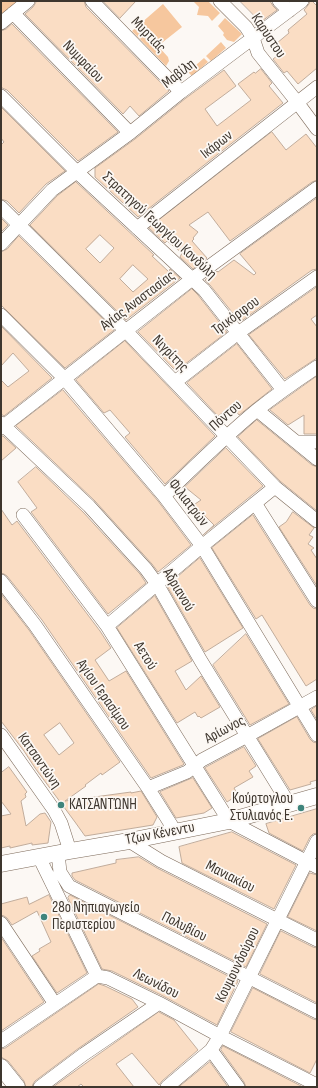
<!DOCTYPE html>
<meta charset="utf-8">
<style>
body{margin:0}
#map{position:relative;width:318px;height:1088px;overflow:hidden;background:#fcf8f4;font-family:"Sofia Sans Condensed",sans-serif}
canvas{display:block}
.frame{position:absolute;inset:0;border:2px solid #3e362e;pointer-events:none}
</style>
<div id="map">
<canvas width="318" height="1088"></canvas>
<div class="frame"></div>
</div>
<script>
const g = document.querySelector('canvas').getContext('2d');
g.lineJoin = 'round';
function fill(path, color) {
  g.fillStyle = color;
  g.fill(path, 'evenodd');
}
function strokePath(path, color, width, dash) {
  g.strokeStyle = color;
  g.lineWidth = width;
  g.lineCap = dash ? 'butt' : 'round';
  g.setLineDash(dash || []);
  g.stroke(path);
}
function write(font, color, halo, rows, align = 'center') {
  g.font = font + ' "Sofia Sans Condensed",sans-serif';
  g.lineWidth = 3.5;
  g.setLineDash([]);
  g.textBaseline = 'middle';
  g.strokeStyle = halo;
  g.fillStyle = color;
  for (const [text, x, y, turn = 0] of rows) {
    g.save();
    g.translate(x, y);
    g.rotate((+turn || 0) * Math.PI / 180);
    g.textAlign = isNaN(turn) ? turn : align;
    if (halo) g.strokeText(text, 0, 0);
    g.fillText(text, 0, 0);
    g.restore();
  }
}
fill(new Path2D(`
 M1,1H23L1,18Z
 M193,1H208L220,13L212,21L208,16L197,15L199,7Z
 M163,4L182,27L158,46L168,57L169,61L166,66L132,31Z
 M225,18L242,34L234,42L227,40L223,35L224,33L218,26Z
 M221,42L226,48L211,61L206,56Z
 M204,58L208,62L192,76L188,72Z`), '#f6c79e');
const building = new Path2D(`
 M37,1H84L86,7L169,91L139,116L130,106L123,114L25,14L33,7Z
 M103,1H136L120,18Z
 M240,1H270L273,6L277,10L262,21L261,20L260,21Z
 M310,1H312L317,6V68L298,84L287,71L284,73L273,59L277,56L271,48L289,33L288,30L307,14L304,10L309,4Z
 M12,24L118,132L78,161L7,90L2,88L1,86V31L6,29Z
 M261,69L272,83L269,86L283,103L138,217L95,177V168L135,139L186,98L224,70L236,86L205,109L217,126L251,100L238,84L254,72L255,73Z
 M1,107L65,171L46,184L19,213L7,201L1,199V145L4,142L1,138Z
 M272,132L286,150L306,134L317,148V180L312,182L230,241L208,212L189,225L198,232L193,238L194,239L192,241L207,258L193,269L180,257L182,253L167,241L165,243L149,228Z
 M76,182L154,255L152,256L169,272L170,269L180,278L126,320L30,225L57,196ZM100,235L114,248L100,263L86,249ZM133,265L148,279L133,292L120,279Z
 M316,199L317,201V269L312,270L240,322L210,285L205,280L217,271L218,272L234,260L254,275L256,273L240,254Z
 M1,218L8,225L1,232Z
 M19,236L114,330L65,368L1,305V252L7,249Z
 M317,287V315L311,319L317,327V358L285,379L249,335Z
 M192,289L198,295L227,332L176,371L138,332Z
 M1,326L52,378L4,416L1,414V380L8,387L29,371L13,353L1,366Z
 M125,341L215,436L165,484L125,437L130,433L110,410L104,413L76,380Z
 M237,344L272,389L239,415L235,410L228,415L225,411L218,416L187,383Z
 M316,377L317,380V434H304V415L288,425L270,410Z
 M63,390L158,501L191,545L158,572L152,564L95,501L16,426Z
 M257,420L312,465L317,467V511L280,481L238,437Z
 M1,436H3L16,448L1,461Z
 M226,448L263,486L203,535L214,525L195,506L196,505L195,504L201,500L185,487Z
 M36,467L83,512L140,574L146,583L108,614L31,512L37,508L18,482Z
 M1,509L12,525L17,521L100,631L111,648L95,660L109,681L126,671L184,764L183,765L151,778L42,620L7,576L4,574L1,573Z
 M293,512L314,528L309,535L313,537L308,544L314,548L311,550L317,559V586L279,527L286,522Z
 M253,515L310,605L313,608L317,609V679L306,686L262,615L256,619L212,548Z
 M200,558L243,628L205,652L167,586Z
 M1,594L29,630L120,762L102,775L101,773L85,785L86,786L65,801L131,792V793L141,791L157,817L153,825L85,836L75,822L35,768L24,751L1,721ZM60,723L74,743L59,755L44,735Z
 M155,596L192,661L175,671L186,690L201,676L220,707L201,718L199,716L198,717L195,712L177,723L117,628Z
 M246,634L289,704L250,725L213,665Z
 M317,706V720L311,710Z
 M297,717L310,739L313,742L317,743V780L310,782L311,784L290,790L258,739Z
 M244,747L256,766L249,771L253,777L234,788L238,795L227,802L205,768Z
 M9,767L27,792L25,794L26,797L21,801L26,826L40,814L45,813L51,822L48,843L32,845V843L10,848V846L1,848V816L11,814L1,801V773Z
 M193,778L212,808L204,813L176,818L160,792Z
 M317,809V833L313,834L310,837L303,851L269,833L266,824Z
 M232,832L296,865L274,909L182,863L179,847Z
 M139,857L157,868L267,924L246,967L75,880L72,876V873L116,863V860Z
 M310,873L317,875V931L288,917Z
 M49,895L87,973L57,993L32,956L40,951L39,949L51,942L37,911L12,925L7,918L4,916L1,915V904L27,897L29,904Z
 M70,895L238,981L217,1025L163,996L112,971L102,969L68,898Z
 M281,931L313,947L317,948V1003L260,974Z
 M1,937L44,1002L1,1031Z
 M99,984L105,986L132,999L138,1007L79,1048L35,1081L33,1084L32,1087H26L24,1081L8,1061L1,1057V1049L5,1048Z
 M253,988L313,1019L317,1020V1059L310,1073L231,1032Z
 M159,1012L174,1020L198,1050L162,1081L159,1085L132,1053L116,1064L134,1087H84L81,1084L77,1087H53L89,1061Z
 M223,1046L303,1087H246L244,1082L221,1050Z
 M210,1062L228,1087H179Z`);
fill(building, '#faddc4');
strokePath(building, '#c1ac9b', 1);
const minor = new Path2D(`
 M92,1L181,92
 M220,1L246,27L253,38L258,53L297,102L317,129
 M279,1L289,11
 M13,13L130,133
 M1,23L28,1
 M1,96L77,172L204,290L283,390
 M1,207L126,331L275,487L317,521
 M137,228L317,87
 M1,244L52,190L130,133L181,92L302,1
 M1,315L64,378L164,496L202,546L317,735
 M175,382L238,333L317,277
 M257,410L317,459
 M1,423L89,506L146,569L157,584L201,661L289,804
 M1,428L192,279L317,188
 M297,442H317
 M164,496C194,467 224,437 257,410C276,395 296,381 317,367
 M255,503L317,601
 M23,515L107,626L229,821L317,867
 M1,581L35,625L148,788L175,831
 M107,626L202,546L275,487
 M1,735L54,810L61,823L70,851
 M148,788L187,772L202,760L247,736L317,697
 M129,841L161,861L317,940
 M58,853L60,872L69,886L317,1012
 M39,857L97,976
 M1,923L55,1004
 M97,976L108,978L159,1003L220,1036L317,1085
 M1,1041L97,976
 M211,1050L238,1087
 M40,1087L84,1054L159,1003
 M167,1087L211,1050L220,1036L317,841`);
const tertiary = new Path2D(`
 M1,864L70,851L129,841L229,821L317,796
 M1,1067L17,1087`);
strokePath(minor, '#7d6a5a', 14);
strokePath(tertiary, '#7d6a5a', 17);
strokePath(minor, '#fff', 13);
strokePath(tertiary, '#fff', 16);
for (const [x, y, r, color] of [
 [61,805,4,"#3e847c"],
 [301,808,4,"#3e847c"],
 [44,917,4,"#3e847c"]
]) {
  const dot = new Path2D();
  dot.arc(x, y, r, 0, 2 * Math.PI);
  g.fillStyle = color;
  g.fill(dot);
  strokePath(dot, '#fcf8f4', 1.5);
}
write('15px', '#3e362e', '#fcf8f4', [
 ["Μυρτιάς",148,35,46],
 ["Καρύστου",268,36,56],
 ["Νυμφαίου",83,62,46],
 ["Μαβίλη",179,74,-38],
 ["Ικάρων",217,145,-38],
 ["Στρατηγού Γεωργίου Κονδύλη",159,226,43],
 ["Αγίας Αναστασίας",138,301,-37],
 ["Τρικόρφου",236,316,-36],
 ["Νιγρίτης",170,354,46],
 ["Πόντου",226,416,-42],
 ["Φιλιατρών",188,503,52],
 ["Αδριανού",178,590,59],
 ["Αετού",145,656,58],
 ["Αγίου Γερασίμου",103,695,55],
 ["Αρίωνος",225,730,-28],
 ["Κατσαντώνη",39,761,55],
 ["Τζων Κένεντυ",160,834,-11],
 ["Μανιακίου",230,877,27],
 ["Πολυβίου",184,927,27],
 ["Κουμουνδούρου",238,965,-64],
 ["Λεωνίδου",156,984,27]
]);
write('15px', '#3e362e', '#fcf8f4', [
 ["Κούρτογλου",293,799,"right"],
 ["Στυλιανός Ε.",293,816,"right"],
 ["ΚΑΤΣΑΝΤΏΝΗ",69,805],
 ["28ο Νηπιαγωγείο",52,908],
 ["Περιστερίου",52,925]
], 'left');
</script>
